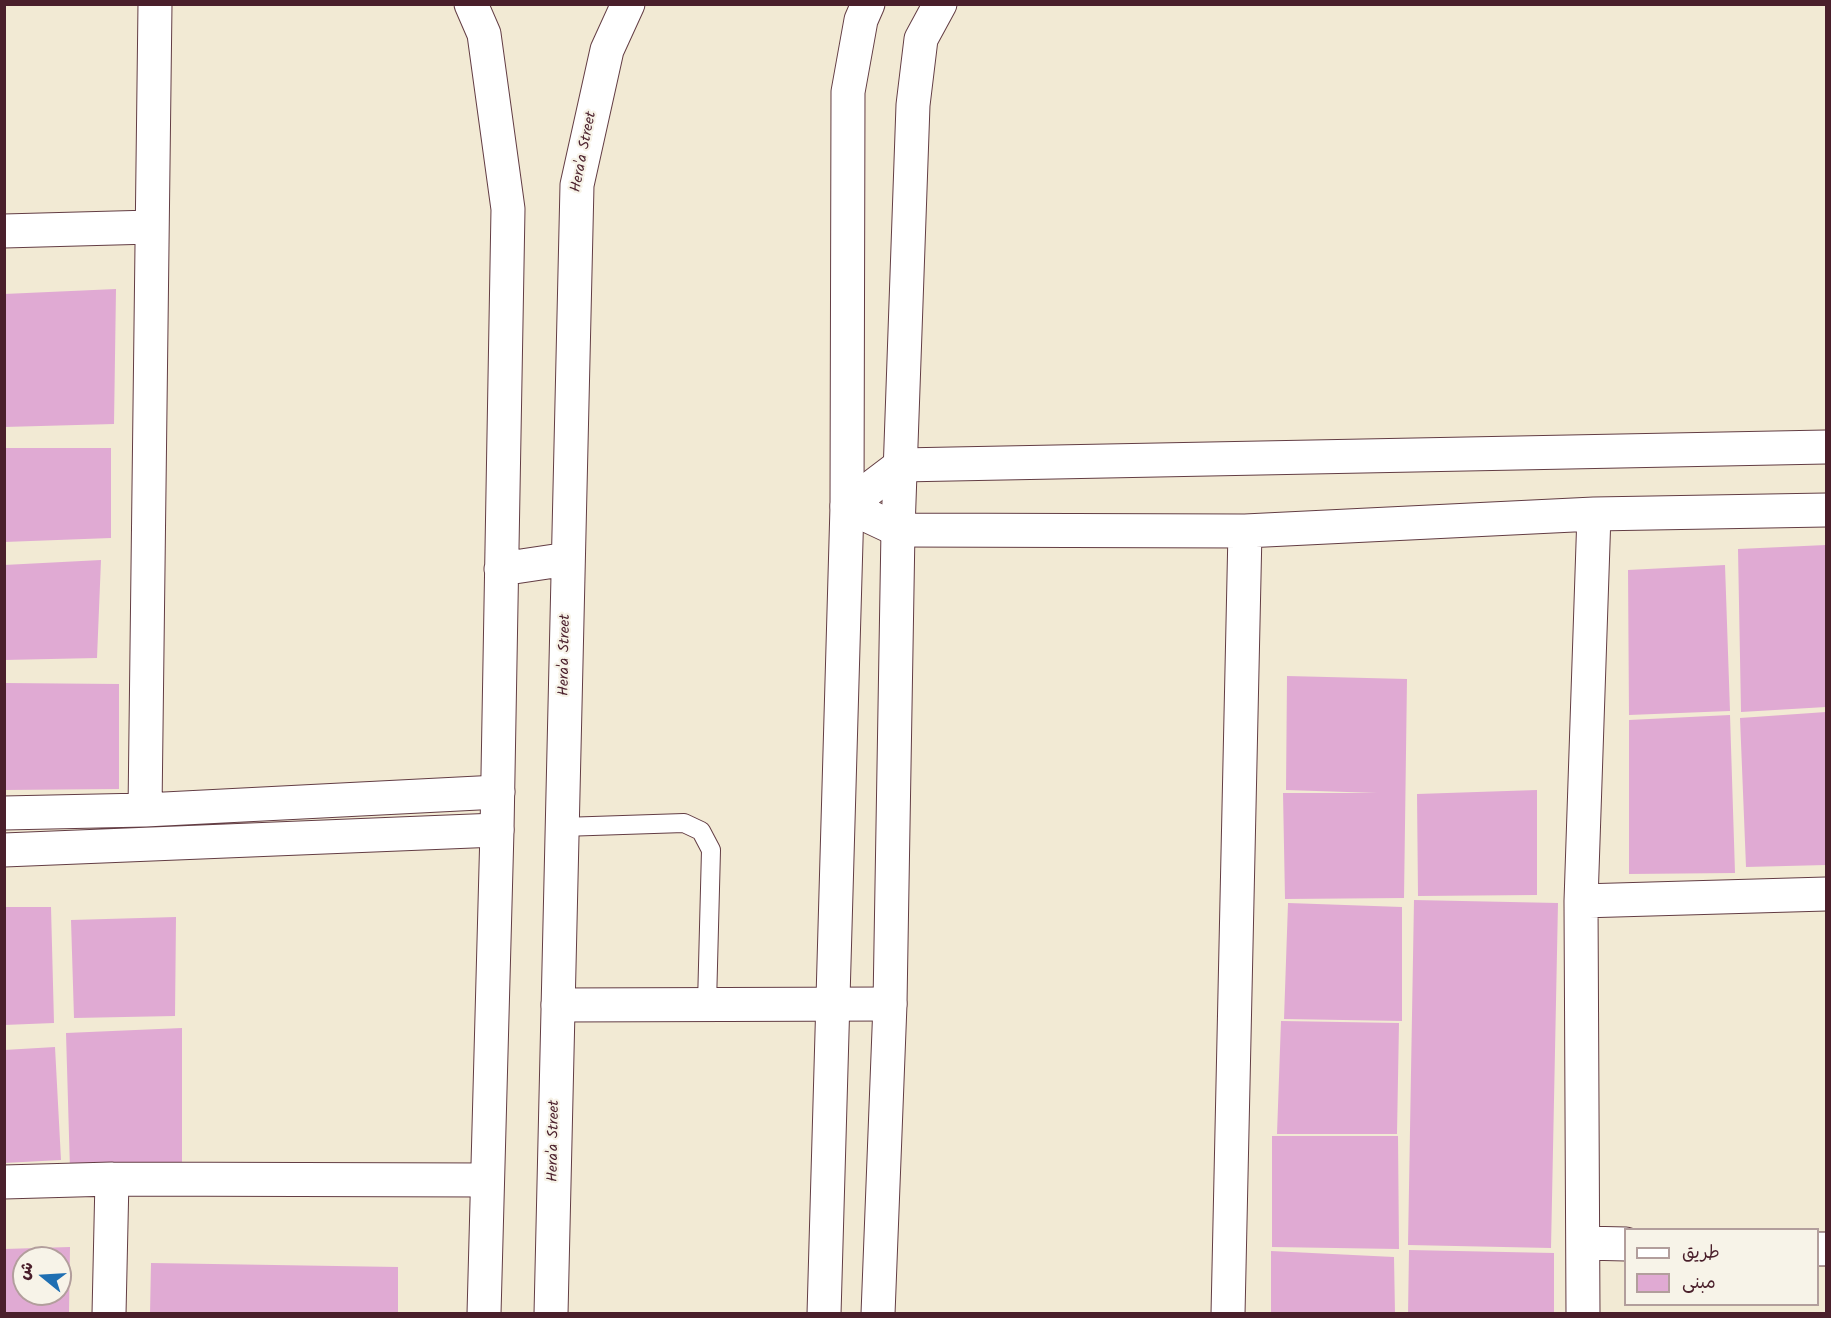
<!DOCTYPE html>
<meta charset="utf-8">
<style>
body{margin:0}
#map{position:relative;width:1831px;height:1318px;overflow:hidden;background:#f2ead4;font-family:Kalam,"Playpen Sans Arabic",sans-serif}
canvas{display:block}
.frame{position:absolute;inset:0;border:6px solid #4a1f2b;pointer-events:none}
.legend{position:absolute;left:1624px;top:1228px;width:195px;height:78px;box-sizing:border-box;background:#f7f3e8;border:2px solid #b29e9c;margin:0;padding:8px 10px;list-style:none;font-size:18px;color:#4a1f2b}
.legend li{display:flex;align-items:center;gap:12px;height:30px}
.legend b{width:30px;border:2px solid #b29e9c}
.north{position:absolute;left:12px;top:1246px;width:60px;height:60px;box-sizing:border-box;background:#f7f3e8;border:2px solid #b29e9c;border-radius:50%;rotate:288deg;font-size:16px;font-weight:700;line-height:24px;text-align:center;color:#4a1f2b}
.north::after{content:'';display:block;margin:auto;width:21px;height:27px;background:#1f6fb2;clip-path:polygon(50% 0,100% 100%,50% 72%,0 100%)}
</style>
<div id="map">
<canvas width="1831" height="1318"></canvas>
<div class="frame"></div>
<ul class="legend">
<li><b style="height:8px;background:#fff"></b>طريق</li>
<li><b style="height:16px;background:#e0aad3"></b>مبنى</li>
</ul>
<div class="north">ش</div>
</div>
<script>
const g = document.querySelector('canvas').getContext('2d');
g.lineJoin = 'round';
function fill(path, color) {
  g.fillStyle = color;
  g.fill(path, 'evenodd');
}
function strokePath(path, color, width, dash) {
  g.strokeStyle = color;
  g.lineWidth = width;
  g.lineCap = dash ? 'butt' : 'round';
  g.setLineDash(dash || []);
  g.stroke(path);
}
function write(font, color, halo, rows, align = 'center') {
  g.font = font + ' Kalam,sans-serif';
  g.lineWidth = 4.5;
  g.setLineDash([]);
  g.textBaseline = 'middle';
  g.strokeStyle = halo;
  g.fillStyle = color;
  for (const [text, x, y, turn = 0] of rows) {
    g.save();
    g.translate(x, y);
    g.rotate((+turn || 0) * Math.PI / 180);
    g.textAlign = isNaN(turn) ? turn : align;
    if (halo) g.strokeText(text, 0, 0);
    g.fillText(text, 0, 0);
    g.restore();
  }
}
fill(new Path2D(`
 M116,289L114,424L4,427V294Z
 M4,448H111V538L4,542Z
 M1826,545V707L1741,712L1738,549Z
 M101,560L97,658L4,660V565Z
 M1725,565L1730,711L1629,715L1628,570Z
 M1287,676L1407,679L1404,898L1285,899L1283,793H1377L1286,790Z
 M4,683L119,684V789L4,790Z
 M1826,712V865L1746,867L1740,718Z
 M1730,715L1735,873L1629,874V720Z
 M1537,790V895L1418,896L1417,794Z
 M1414,900L1558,903L1551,1248L1408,1245Z
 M1288,903L1402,907V1021L1284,1019Z
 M4,907H51L54,1023L4,1025Z
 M176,917L175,1016L74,1018L71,920Z
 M1281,1021L1399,1023L1397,1134H1277Z
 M182,1028V1169L70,1170L66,1033Z
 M55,1047L61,1160L4,1163V1050Z
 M1272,1136H1398L1399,1249L1272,1247Z
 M70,1247L69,1314H4V1249ZM24,1258H60V1294H24Z
 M1409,1250L1554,1253V1314H1408Z
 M1271,1251L1394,1257L1395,1314H1271Z
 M151,1263L398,1267V1314H150Z`), '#e0aad3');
const lane = new Path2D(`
 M562,827L684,823L701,831L711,850L707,1004`);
const street = new Path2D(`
 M4,231L152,227
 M1826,447L901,465L847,506L898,530L1245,531L1594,514L1826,510
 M145,810L155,4
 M4,813L145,810L498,792
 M4,850L497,830
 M1581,901L1826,894
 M558,1005L890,1004
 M4,1182L112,1179L487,1180
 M1583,1243L1626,1244
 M1818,1249H1826
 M109,1314L112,1179
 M1228,1314L1245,531
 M1583,1314L1581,901L1594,514`);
const secondary = new Path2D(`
 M824,1314L847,506L848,92L861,20L868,4
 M878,1314L890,1004L898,530L913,105L921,39L940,4`);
const primary = new Path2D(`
 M471,4L484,34L508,209L497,830L484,1314
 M501,569L568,559
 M551,1314L577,185L607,50L628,4`);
strokePath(lane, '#633d44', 20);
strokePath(street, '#633d44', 35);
strokePath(secondary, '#633d44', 35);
strokePath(primary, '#633d44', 35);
strokePath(lane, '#fff', 18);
strokePath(street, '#fff', 33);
strokePath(secondary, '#fff', 33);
strokePath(primary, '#fff', 33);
write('15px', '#4a1f2b', '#f7f3e8', [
 ["Hera'a Street",585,152,-79],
 ["Hera'a Street",566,655,-89],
 ["Hera'a Street",555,1141,-89]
]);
</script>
